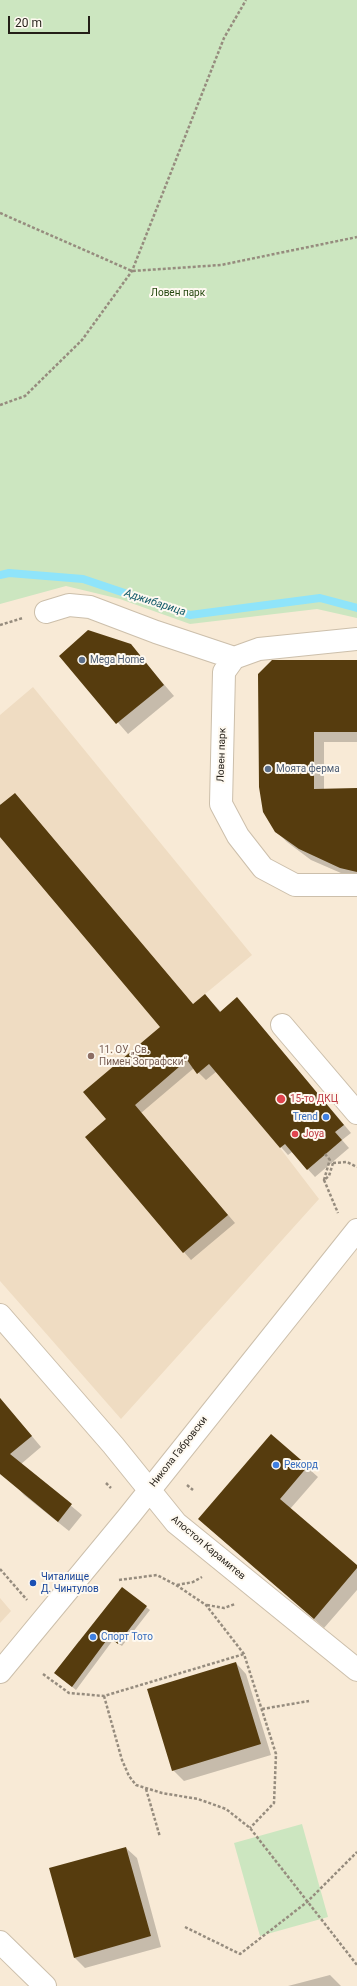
<!DOCTYPE html>
<meta charset="utf-8">
<style>
body{margin:0}
#map{position:relative;width:357px;height:1986px;overflow:hidden;background:#f8ead6;font-family:Roboto,sans-serif}
canvas{display:block}
.scale{position:absolute;left:8px;top:16px;width:82px;height:18px;box-sizing:border-box;border:2px solid #241f18;border-top:0;padding-left:5px;font-size:12px;line-height:14px;white-space:nowrap;color:#241f18;-webkit-text-stroke:3px #fef9f0;paint-order:stroke}
</style>
<div id="map">
<canvas width="357" height="1986"></canvas>
<div class="scale">20 m</div>
</div>
<script>
const g = document.querySelector('canvas').getContext('2d');
g.lineJoin = 'round';
function fill(path, color) {
  g.fillStyle = color;
  g.fill(path, 'evenodd');
}
function strokePath(path, color, width, dash) {
  g.strokeStyle = color;
  g.lineWidth = width;
  g.lineCap = dash ? 'butt' : 'round';
  g.setLineDash(dash || []);
  g.stroke(path);
}
function write(font, color, halo, rows, align = 'center') {
  g.font = font + ' Roboto,sans-serif';
  g.lineWidth = 4;
  g.setLineDash([]);
  g.textBaseline = 'middle';
  g.strokeStyle = halo;
  g.fillStyle = color;
  for (const [text, x, y, turn = 0] of rows) {
    g.save();
    g.translate(x, y);
    g.rotate((+turn || 0) * Math.PI / 180);
    g.textAlign = isNaN(turn) ? turn : align;
    if (halo) g.strokeText(text, 0, 0);
    g.fillText(text, 0, 0);
    g.restore();
  }
}
fill(new Path2D(`
 M33,687L252,955L193,1004L177,1048L197,1073L209,1064L280,1148L319,1199L121,1419L0,1281V715Z
 M0,1598L11,1611L0,1623Z`), '#efdcc2');
fill(new Path2D(`
 M0,0H357V618L317,609L190,624L120,599L66,586L0,604Z
 M302,1824L328,1917L260,1936L234,1843Z`), '#cce6c0');
fill(new Path2D(`
 M130,645L174,696L128,734L60,656Z
 M357,661V742H324V790L357,789V880L311,860L287,842L276,831L264,812Z
 M15,794L193,1005L205,995L221,1012L244,1006L351,1133L342,1140L349,1148L315,1177L292,1152L288,1155L281,1147L217,1071L206,1080L194,1068L141,1113L235,1223L191,1260L184,1252L107,1119L161,1027L0,837V804L1,805Z
 M0,1398L41,1447L21,1464L82,1515L69,1531L24,1495L0,1468Z
 M272,1436L318,1477L290,1509L357,1567V1590L324,1628L210,1529Z
 M146,1607L150,1610L122,1646L113,1640L76,1690L55,1673L79,1641L80,1642Z
 M236,1663L246,1674L271,1755L184,1781L173,1770Z
 M126,1848L137,1858L161,1947L85,1968L74,1957Z
 M330,1975L341,1986H288Z`), '#0003');
strokePath(new Path2D(`
 M0,575L9,573L83,579L190,615L320,598L357,608`), '#8fe4fa', 8);
fill(new Path2D(`
 M88,630L131,644L164,685L116,724L59,656Z
 M272,660H357V732H314V789L357,788V872L340,868L299,849L275,832L263,812L259,787L258,674Z
 M15,793L193,1004L205,994L220,1012L237,997L344,1125L335,1132L342,1140L307,1170L285,1144L280,1148L209,1064L197,1074L187,1060L135,1105L228,1215L183,1253L85,1137L106,1119L83,1092L160,1027L0,837V805Z
 M0,1398L32,1436L10,1454L72,1504L58,1522L0,1474Z
 M271,1434L308,1466L280,1499L357,1565V1568L314,1619L198,1519Z
 M122,1587L147,1606L118,1644L109,1637L72,1687L54,1673Z
 M236,1662L261,1744L172,1771L147,1689Z
 M126,1847L151,1936L74,1958L49,1868Z`), '#563c0e');
const minor = new Path2D(`
 M46,612L69,605L90,607L156,632L234,658
 M357,639L259,649L234,658L224,672L221,804L238,836L263,868L295,885H357
 M282,1025L357,1113
 M0,1315L113,1445L176,1523L357,1670
 M0,1672L129,1516L357,1230
 M0,1942L45,1986`);
strokePath(minor, '#ccbfab', 24);
strokePath(new Path2D(`
 M0,213L132,271L221,265L357,237
 M0,405L25,396L82,340L132,271L224,38L246,0
 M0,625L23,618
 M325,1154L330,1160
 M333,1163L329,1176L324,1180L338,1213
 M333,1163L347,1162L357,1167
 M324,1180L330,1159
 M106,1483L111,1488
 M187,1485L193,1490
 M0,1569L27,1600
 M119,1580L157,1575L176,1585L206,1605L244,1654L276,1754L274,1803L250,1828
 M177,1585L193,1582L202,1577
 M207,1605L224,1608L235,1604
 M43,1674L69,1693L104,1696L244,1654
 M104,1696L122,1760L129,1776L136,1785L162,1793L198,1799L226,1809L250,1828L357,1965
 M262,1709L309,1701
 M146,1789L160,1837
 M185,1927L240,1954L307,1902L357,1852`), '#968c7e', 2.5, [3, 2]);
strokePath(minor, '#fff', 22);
for (const [x, y, r, color] of [
 [82,660,4,"#5c6f8a"],
 [268,769,4,"#5c6f8a"],
 [91,1056,4,"#8d6e63"],
 [281,1099,5,"#e0444e"],
 [326,1117,4,"#3f7fe0"],
 [295,1134,4,"#e0444e"],
 [276,1465,4,"#3f7fe0"],
 [33,1583,4,"#1a4fb4"],
 [93,1637,4,"#3f7fe0"]
]) {
  const dot = new Path2D();
  dot.arc(x, y, r, 0, 2 * Math.PI);
  g.fillStyle = color;
  g.fill(dot);
  strokePath(dot, '#fef9f0', 1.5);
}
write('10px', '#25480f', '#fef9f0', [
 ["Ловен парк",178,293]
]);
write('10px', '#4e5e75', '#fef9f0', [
 ["Mega Home",90,660],
 ["Моята ферма",276,769]
], 'left');
write('10px', '#241f18', '#fef9f0', [
 ["Ловен парк",222,755,-88],
 ["Никола Габровски",179,1452,-52],
 ["Апостол Карамитев",208,1548,40]
]);
write('10px', '#785e54', '#fef9f0', [
 ["11. ОУ „Св.",99,1050],
 ["Пимен Зографски“",99,1062]
], 'left');
write('10px', '#be3a42', '#fef9f0', [
 ["15-то ДКЦ",290,1099],
 ["Joya",303,1134]
], 'left');
write('10px', '#366cbe', '#fef9f0', [
 ["Trend",318,1117,"right"],
 ["Рекорд",284,1465],
 ["Спорт Тото",101,1637]
], 'left');
write('10px', '#164399', '#fef9f0', [
 ["Читалище",41,1577],
 ["Д. Чинтулов",41,1589]
], 'left');
write('italic 11px', '#135b6a', '#fef9f0', [
 ["Аджибарица",155,603,18]
]);
</script>
